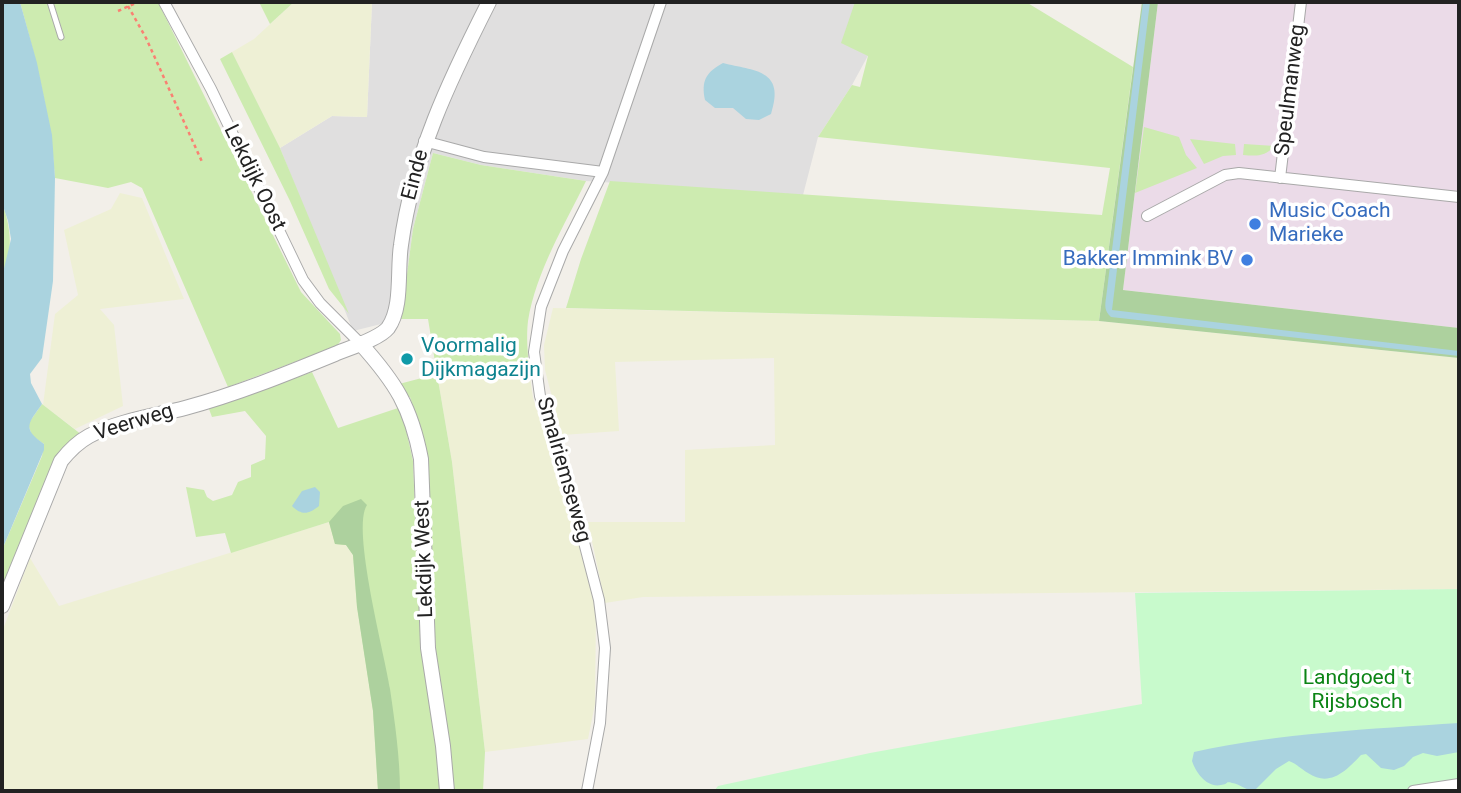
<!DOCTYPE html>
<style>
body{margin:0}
#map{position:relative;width:1461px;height:793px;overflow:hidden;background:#f2efe9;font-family:Roboto,sans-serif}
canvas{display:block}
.frame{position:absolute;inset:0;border:4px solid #222;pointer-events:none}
</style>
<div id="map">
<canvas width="1461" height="793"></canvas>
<div class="frame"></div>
</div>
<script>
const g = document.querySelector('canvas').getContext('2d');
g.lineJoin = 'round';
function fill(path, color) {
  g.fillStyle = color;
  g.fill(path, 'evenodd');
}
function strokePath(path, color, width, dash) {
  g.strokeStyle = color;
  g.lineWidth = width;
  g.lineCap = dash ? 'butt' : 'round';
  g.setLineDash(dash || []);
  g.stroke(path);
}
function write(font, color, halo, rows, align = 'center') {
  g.font = font + ' Roboto,sans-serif';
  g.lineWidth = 7;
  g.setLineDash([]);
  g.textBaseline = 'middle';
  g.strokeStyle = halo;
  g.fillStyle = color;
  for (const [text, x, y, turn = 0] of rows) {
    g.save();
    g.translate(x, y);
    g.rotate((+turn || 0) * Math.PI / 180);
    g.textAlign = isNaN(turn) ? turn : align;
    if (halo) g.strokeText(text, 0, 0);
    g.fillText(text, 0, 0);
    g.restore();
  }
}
fill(new Path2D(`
 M372,2H897L852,85L818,137L803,195L586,181L481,165L433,153L413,229L401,319L353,331L280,148L332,116L367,117Z`), '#e0dfdf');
fill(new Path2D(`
 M1158,2H1459V328L1123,290Z`), '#ebdbe8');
fill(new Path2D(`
 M294,2H372L367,117L332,116L280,148L232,52L254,39Z
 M120,193L142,198L184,299L100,309L114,325L123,406L75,429L43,405L55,314L78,295L64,230L111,209Z
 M553,308L1099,321L1459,358V589L643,597L605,603L588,522H685V450L775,445L774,358L615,362L619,431L562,435L545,370L544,345Z
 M529,370L533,398L568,501L596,611L595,704L588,739L485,752L452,462L437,374Z
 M329,522L353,555L357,607L373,711L378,791H2V632L30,558L59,606Z`), '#eef0d5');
fill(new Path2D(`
 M20,2H158L301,292L340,334L341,340L337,346L228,387L142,188L131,182L108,188L55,178C51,118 36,60 20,2Z
 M259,2H294L270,24Z
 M855,2H1026L1133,67L1099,321L566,308L581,259L610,181L1102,215L1110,168L818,137L852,85L860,87L868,56L841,43Z
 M232,52L280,148L349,314L329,289L290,201L220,59Z
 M1144,127L1179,137L1186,155L1197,168L1135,193Z
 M1190,139L1235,144L1236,155L1223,156L1204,164Z
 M1244,144L1275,146C1264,157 1257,156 1243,155Z
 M433,153L481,165L586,181C564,226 536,272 528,321C526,337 528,354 529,370L437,374L452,462L485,752L483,791H453L436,652L422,436L410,397H405L399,384L437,374L428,319H401L413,229Z
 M2,203C11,226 14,255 2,277Z
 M312,372L338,428L401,407L413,461L420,631L442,791H378L373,711L357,607L353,555L346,545L335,544L329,522L231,553L225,533L196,537L186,487L204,490L207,497L213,501L232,495L238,482L251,477V465L265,459L266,436L245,411L212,417L209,409Z
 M42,404L82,435L43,491L2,589V550L42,456L44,444L32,436L28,424Z`), '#cdebb0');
fill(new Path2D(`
 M1142,2H1158L1123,290L1459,328V358L1099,321Z
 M361,499L367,505C351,528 385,655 390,689C395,723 400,758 400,791H378L373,711L357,607L353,555L346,545L335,544L329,522L343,506Z`), '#add19e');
fill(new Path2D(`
 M1459,589V791H714L718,786L870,753L1142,704L1135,593Z`), '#c8facc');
fill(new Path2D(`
 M2,2H20L37,63L52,135L55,178L53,281L42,358L30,374L31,383L42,404C29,423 21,428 44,444V450L2,550V277L11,239L8,221L2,203V174L4,167L2,141Z
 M1143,2H1150L1112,310L1459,351V356L1111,317C1104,311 1105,305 1106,298Z
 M723,63C754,71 786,69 771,114L759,120L746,119L733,108H715L705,100C701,81 706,72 723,63Z
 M315,487L320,492L319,506C309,514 302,516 292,506L302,491Z
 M1459,723V752L1437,756L1423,753L1413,757L1404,766L1394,770L1381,768L1366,754L1361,755C1347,770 1330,788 1308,773C1301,769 1297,764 1289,761L1276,769L1254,791C1245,790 1240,784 1232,783C1224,781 1230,784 1221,785C1207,788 1196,773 1192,761L1194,752C1281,733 1370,729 1459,723Z`), '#aad3df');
const service = new Path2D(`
 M50,2L61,37`);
const minor = new Path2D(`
 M164,2L211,89L303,280L320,303L360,343
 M424,141L484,157L603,172
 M1280,178L1301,2
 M1147,216L1225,175L1239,173L1459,197
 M587,791L600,723L605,648L599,600L573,500L540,396L534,352L541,307L563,251L603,172L661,2
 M1413,791L1459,784`);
const tertiary = new Path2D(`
 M360,343C396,383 411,407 421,459L428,648L443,746L447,791
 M2,606L61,461C69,451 78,442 89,436C118,421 154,416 185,408C237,394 286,374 335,354C349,348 379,339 388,328C403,307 397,270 401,245C413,156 449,81 489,2`);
strokePath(service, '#a9a9a9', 7);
strokePath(minor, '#a9a9a9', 12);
strokePath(tertiary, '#a9a9a9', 16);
strokePath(new Path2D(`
 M128,6L146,38L203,164
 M118,11L138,2`), '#fa8072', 2.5, [3.5, 3.5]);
strokePath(service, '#fff', 5);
strokePath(minor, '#fff', 10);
strokePath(tertiary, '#fff', 14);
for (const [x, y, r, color] of [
 [1255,224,7,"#3f7fe0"],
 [1247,260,7,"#3f7fe0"],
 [407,359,7,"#0f9aa8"]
]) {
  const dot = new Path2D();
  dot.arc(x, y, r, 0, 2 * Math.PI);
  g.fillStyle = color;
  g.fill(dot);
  strokePath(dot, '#fff', 2.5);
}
write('21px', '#222', '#fff', [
 ["Speulmanweg",1291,90,-83],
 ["Einde",416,175,-75],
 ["Lekdijk Oost",254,178,64],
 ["Veerweg",134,423,-17],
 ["Smalriemseweg",563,470,74],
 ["Lekdijk West",425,559,-92]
]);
write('21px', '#366cbe', '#fff', [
 ["Music Coach",1269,212],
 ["Marieke",1269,236],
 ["Bakker Immink BV",1233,260,"right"]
], 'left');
write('21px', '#0d838f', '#fff', [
 ["Voormalig",421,347],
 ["Dijkmagazijn",421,371]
], 'left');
write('21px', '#0c8416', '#fff', [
 ["Landgoed 't",1357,679],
 ["Rijsbosch",1357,703]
]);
</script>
